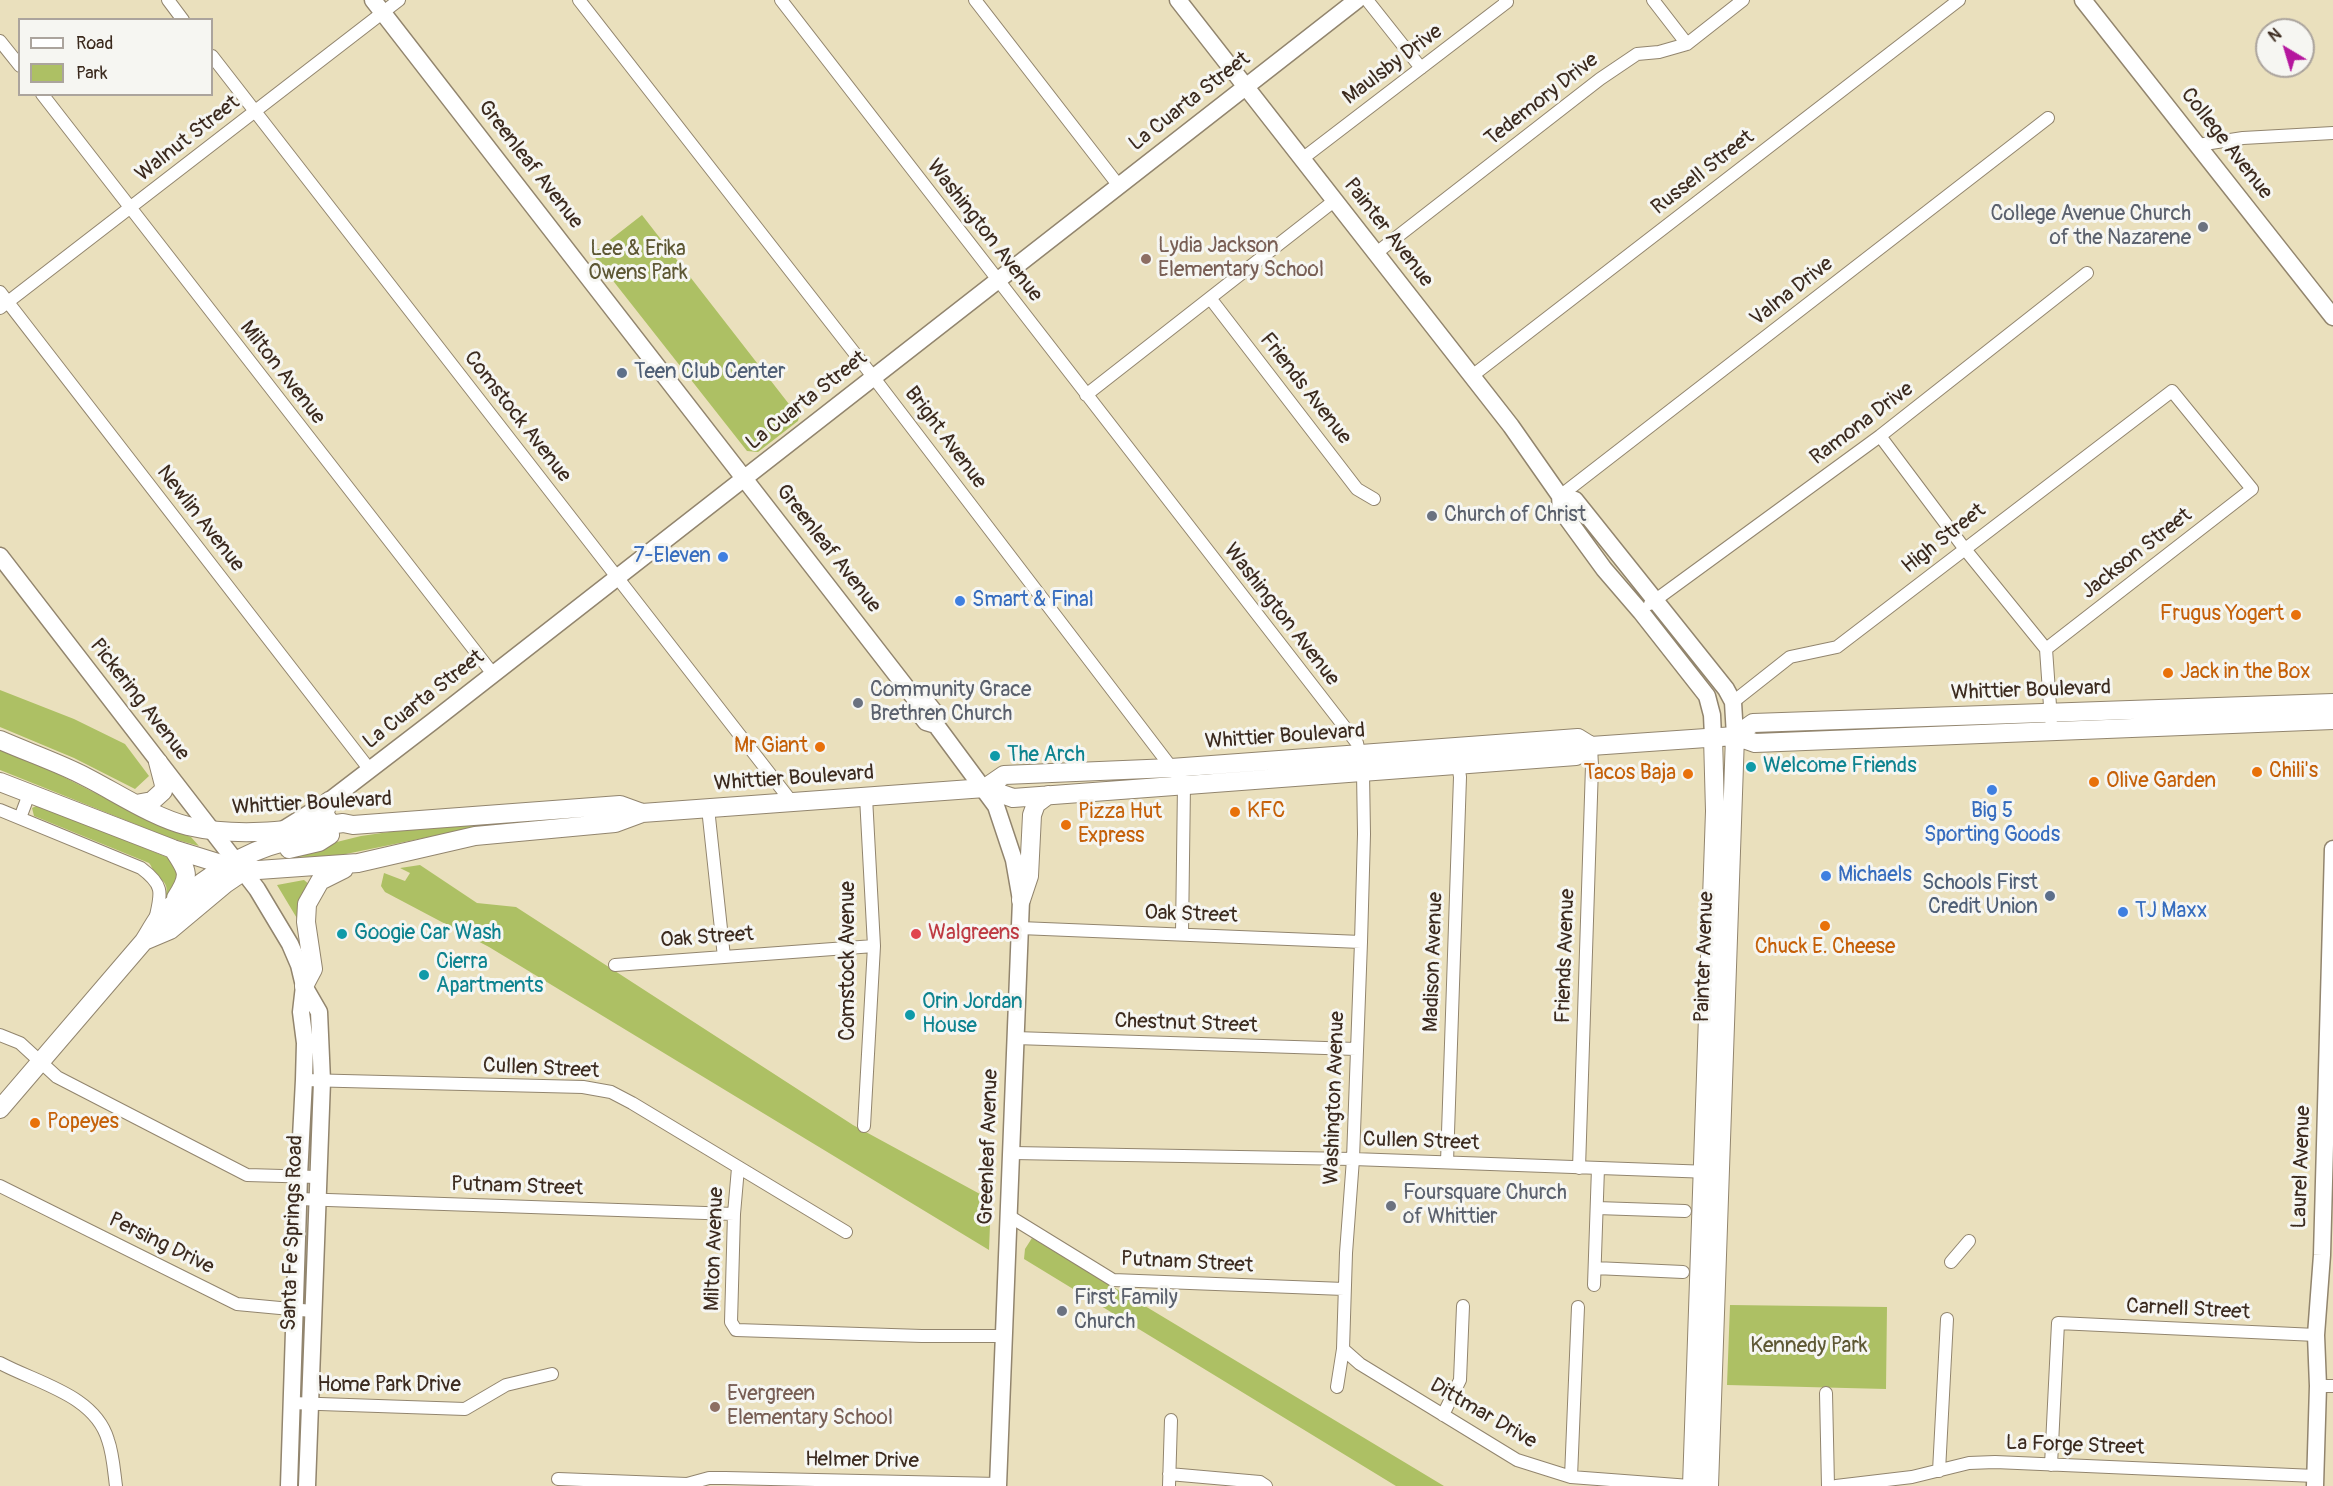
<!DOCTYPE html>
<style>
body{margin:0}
#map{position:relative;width:2333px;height:1486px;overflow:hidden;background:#eae0bd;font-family:Pangolin,sans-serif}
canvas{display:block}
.legend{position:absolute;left:18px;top:18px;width:195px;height:78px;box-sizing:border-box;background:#f6f6f2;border:2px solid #aba49d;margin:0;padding:8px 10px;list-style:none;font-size:18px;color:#3b2a1e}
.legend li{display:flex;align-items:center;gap:12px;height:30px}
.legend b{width:30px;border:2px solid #aba49d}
.north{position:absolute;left:2255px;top:18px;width:60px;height:60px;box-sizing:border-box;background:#f6f6f2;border:2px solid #aba49d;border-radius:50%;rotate:322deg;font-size:16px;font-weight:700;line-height:24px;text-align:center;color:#3b2a1e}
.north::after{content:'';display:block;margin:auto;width:21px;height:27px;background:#b5179e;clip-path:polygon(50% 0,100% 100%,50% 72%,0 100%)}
</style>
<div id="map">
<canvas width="2333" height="1486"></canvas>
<ul class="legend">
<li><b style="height:8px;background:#fff"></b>Road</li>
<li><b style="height:16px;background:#adc064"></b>Park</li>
</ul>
<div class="north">N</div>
</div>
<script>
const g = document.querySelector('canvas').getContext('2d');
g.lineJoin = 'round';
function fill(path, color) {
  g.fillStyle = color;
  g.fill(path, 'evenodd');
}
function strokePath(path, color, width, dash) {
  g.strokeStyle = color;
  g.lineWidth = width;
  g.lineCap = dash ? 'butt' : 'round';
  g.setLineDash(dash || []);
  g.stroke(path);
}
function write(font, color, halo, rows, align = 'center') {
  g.font = font + ' Pangolin,sans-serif';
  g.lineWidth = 6;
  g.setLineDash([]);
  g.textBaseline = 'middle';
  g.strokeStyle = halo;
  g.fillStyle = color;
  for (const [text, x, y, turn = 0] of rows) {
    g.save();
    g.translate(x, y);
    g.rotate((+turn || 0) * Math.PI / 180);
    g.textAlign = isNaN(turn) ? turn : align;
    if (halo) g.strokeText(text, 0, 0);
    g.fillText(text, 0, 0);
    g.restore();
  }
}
fill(new Path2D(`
 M642,215L799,417L798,421L758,452L747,451L592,254Z
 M0,690L74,719L125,744L149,776L135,789L74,758L0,727Z
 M0,750L50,770L160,826L191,837L199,846L170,838L0,770Z
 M38,805L174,860L179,885L164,901C171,883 163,883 154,871C152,869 151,865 149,863L34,816L32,808Z
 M497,823L341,855L307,857L280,856L361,836L410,829Z
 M420,865L477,903L516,907L853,1125L991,1200L989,1250L489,947L385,892L381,886L384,873L405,881L410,873L400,868Z
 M304,880L310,885L298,920L277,885Z
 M1032,1238L1444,1486H1396L1024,1259L1025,1249Z
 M1730,1305L1887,1307L1886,1389L1727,1385Z`), '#adc064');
const street = new Path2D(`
 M168,0L183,20
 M579,0L874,378L1184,784L1182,934
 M781,0L1357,743L1363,772L1364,834L1361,942L1353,1159L1346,1253L1343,1349L1337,1387
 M975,0L1119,186
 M1367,0L1421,68
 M1653,0L1687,44
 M0,41L20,66
 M212,56L791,801
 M42,94L493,674
 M2198,145L2243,138L2333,133
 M1302,159L1507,2L1505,0
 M1375,254L1600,79L1637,54L1659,52L1687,44L1743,0
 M0,292L370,770
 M1210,298L1357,489L1374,499
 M0,308L399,0
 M1472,376L1959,0
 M1086,395L1334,201
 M1880,436L1964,548L2046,649L2051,720
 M1560,496L2048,118
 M1650,604L1880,436L2087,273
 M1733,702L1790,657L1837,647L2172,391L2252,489L2046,649
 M708,808L724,957
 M0,810L141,868C165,886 161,893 155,920
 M20,818L29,794
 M1020,928L1361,942
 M615,965L874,946
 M0,1035L20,1043L57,1077L247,1175L317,1177
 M1015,1038L1356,1049
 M304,1080L583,1087L611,1092L632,1103L846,1232
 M864,1126L874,946L866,797
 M1013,1153L1353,1159L1710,1172
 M1447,1162L1460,777L1458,764
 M738,1168L734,1214L731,1322L736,1330L922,1336H1003
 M1579,1168L1592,766L1591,746
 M0,1186L237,1304L312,1311
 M299,1199L734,1214
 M1597,1208L1685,1211
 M1009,1216L1113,1280L1344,1289
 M1951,1262L1969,1241
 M1595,1268L1683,1272
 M1594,1285L1598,1168
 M1343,1349L1360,1364L1517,1460L1571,1477L1690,1486
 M0,1363C37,1383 95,1395 108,1440C113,1454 114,1471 116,1486
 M2318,1386H2333
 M1826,1393L1828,1486
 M291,1403L465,1409L506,1385L552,1374
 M1443,1415L1460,1380L1463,1306
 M2051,1465L2058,1323L2316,1335
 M1939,1471L1947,1319
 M1169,1474L1260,1482L1266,1486
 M1571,1477L1578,1307
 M558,1479L687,1484L709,1478H725L998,1484
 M1169,1486L1171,1420
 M1836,1486L1912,1477L1969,1463L1995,1462L2315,1476`);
const secondary = new Path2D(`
 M373,0L916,700L915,708L926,722L936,725
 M1178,0L1511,426L1560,496L1561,510L1604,569L1641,612L1707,696L1712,715L1713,737
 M2083,0L2333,317
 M1560,496L1575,500L1726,689L1733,702L1735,736
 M0,556L257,889L290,944L299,965L304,986L301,1012L305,1043L304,1080L299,1176L289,1486
 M916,700H925L936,714V725L996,806L1014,860L1021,900L998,1486
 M281,831L329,801L432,722L1357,0
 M304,986L319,1012L322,1081L307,1486
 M2315,1486L2318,1386L2316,1335L2322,1255L2333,849`);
const primary = new Path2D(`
 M1735,736L1753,723L2333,703
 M0,740C25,751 51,760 76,772C110,788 151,817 188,826C240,838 291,830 343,823L353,825L620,805L642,813
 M0,782L173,849L244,871L358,863L475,836L615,823L642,813L985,788L1013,798L1576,756L1591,746L1735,736L1755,743L2333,720
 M985,788L1004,775L1171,768L1578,738L1591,746
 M329,801L324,814L332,825
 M136,804L152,801L163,791L164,785L158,762
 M173,849C188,871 191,875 176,898
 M289,849L319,842L330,835
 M1021,900L1029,876L1032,815L1036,804L1048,795
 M144,941L170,930L225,884L250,867
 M304,986L313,969L306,922L307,904L320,881L344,869
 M0,1109L144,941C149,933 154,924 159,917C167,908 178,900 188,893C221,867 257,845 300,839
 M1692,1486L1715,811L1713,737
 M1709,1486L1735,736`);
strokePath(street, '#92856e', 14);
strokePath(secondary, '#92856e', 19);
strokePath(primary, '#92856e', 20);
strokePath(street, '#fff', 12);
strokePath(secondary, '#fff', 16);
strokePath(primary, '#fff', 18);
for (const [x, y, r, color] of [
 [2203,227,6,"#6b7280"],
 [1146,259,6,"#8d6e63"],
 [622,373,6,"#5c6f8a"],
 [1432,516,6,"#6b7280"],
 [723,557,6,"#3f7fe0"],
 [960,601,6,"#3f7fe0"],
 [2296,615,6,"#e8710a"],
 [2168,673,6,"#e8710a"],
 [858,703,6,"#6b7280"],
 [820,747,6,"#e8710a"],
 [995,756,6,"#0f9aa8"],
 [1751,767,6,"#0f9aa8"],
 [2257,772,6,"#e8710a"],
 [1688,774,6,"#e8710a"],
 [2094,782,6,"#e8710a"],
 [1992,790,6,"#3f7fe0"],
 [1235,812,6,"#e8710a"],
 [1066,825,6,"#e8710a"],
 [1826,876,6,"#3f7fe0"],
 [2050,896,6,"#5c6f8a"],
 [2123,912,6,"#3f7fe0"],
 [1825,926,6,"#e8710a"],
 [342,934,6,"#0f9aa8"],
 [916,934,6,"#e0444e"],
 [424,975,6,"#0f9aa8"],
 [910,1015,6,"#0f9aa8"],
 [35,1123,6,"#e8710a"],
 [1391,1206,6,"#6b7280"],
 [1062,1311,6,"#6b7280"],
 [715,1407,6,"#8d6e63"]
]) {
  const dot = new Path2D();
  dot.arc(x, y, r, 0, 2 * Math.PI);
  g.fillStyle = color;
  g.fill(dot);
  strokePath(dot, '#f6f6f2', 2);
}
write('21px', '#3b2a1e', '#f6f6f2', [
 ["Maulsby Drive",1393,65,-37],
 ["Tedemory Drive",1542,100,-38],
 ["La Cuarta Street",1190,102,-38],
 ["Walnut Street",188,139,-38],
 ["College Avenue",2226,144,52],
 ["Greenleaf Avenue",530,165,52],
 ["Russell Street",1703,173,-38],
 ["Washington Avenue",984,231,52],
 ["Painter Avenue",1388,233,52],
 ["Valna Drive",1792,292,-38],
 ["Milton Avenue",282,373,52],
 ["Friends Avenue",1305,389,52],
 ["La Cuarta Street",807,401,-38],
 ["Comstock Avenue",517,417,52],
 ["Ramona Drive",1862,424,-37],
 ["Bright Avenue",945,438,53],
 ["Newlin Avenue",200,519,52],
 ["High Street",1944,539,-38],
 ["Greenleaf Avenue",828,549,52],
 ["Jackson Street",2137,554,-38],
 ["Washington Avenue",1281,615,52],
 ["Whittier Boulevard",2031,691,-2],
 ["Pickering Avenue",139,700,52],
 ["La Cuarta Street",424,700,-38],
 ["Whittier Boulevard",1285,737,-4],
 ["Whittier Boulevard",794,779,-4],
 ["Whittier Boulevard",312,804,-3],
 ["Oak Street",1191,915,2],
 ["Oak Street",707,938,-4],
 ["Friends Avenue",1566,956,-88],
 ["Painter Avenue",1705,957,-88],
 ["Comstock Avenue",849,961,-90],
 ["Madison Avenue",1434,962,-88],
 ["Chestnut Street",1186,1024,2],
 ["Cullen Street",541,1069,3],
 ["Washington Avenue",1335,1098,-88],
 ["Cullen Street",1421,1142,2],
 ["Greenleaf Avenue",989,1147,-88],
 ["Laurel Avenue",2302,1167,-88],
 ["Putnam Street",517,1187,2],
 ["Santa Fe Springs Road",293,1233,-88],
 ["Persing Drive",161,1244,26],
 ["Milton Avenue",715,1249,-88],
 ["Putnam Street",1187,1263,3],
 ["Carnell Street",2188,1310,3],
 ["Home Park Drive",389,1386],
 ["Dittmar Drive",1483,1414,30],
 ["La Forge Street",2075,1446,2],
 ["Helmer Drive",862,1461,1]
]);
write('21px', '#5b616d', '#f6f6f2', [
 ["College Avenue Church",2191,215,"right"],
 ["of the Nazarene",2191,239,"right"],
 ["Church of Christ",1444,516],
 ["Community Grace",870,691],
 ["Brethren Church",870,715],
 ["Foursquare Church",1403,1194],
 ["of Whittier",1403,1218],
 ["First Family",1074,1299],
 ["Church",1074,1323]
], 'left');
write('21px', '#785e54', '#f6f6f2', [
 ["Lydia Jackson",1158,247],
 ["Elementary School",1158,271],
 ["Evergreen",727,1395],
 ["Elementary School",727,1419]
], 'left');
write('21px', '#5d5733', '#f6f6f2', [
 ["Lee & Erika",638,250],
 ["Owens Park",638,274],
 ["Kennedy Park",1809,1347]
]);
write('21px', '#4e5e75', '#f6f6f2', [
 ["Teen Club Center",634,373],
 ["Schools First",2038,884,"right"],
 ["Credit Union",2038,908,"right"]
], 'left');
write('21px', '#366cbe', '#f6f6f2', [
 ["7-Eleven",711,557,"right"],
 ["Smart & Final",972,601],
 ["Big 5",1992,812,"center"],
 ["Sporting Goods",1992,836,"center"],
 ["Michaels",1838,876],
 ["TJ Maxx",2135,912]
], 'left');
write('21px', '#c56008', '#f6f6f2', [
 ["Frugus Yogert",2284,615,"right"],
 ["Jack in the Box",2180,673],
 ["Mr Giant",808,747,"right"],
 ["Chili's",2269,772],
 ["Tacos Baja",1676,774,"right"],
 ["Olive Garden",2106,782],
 ["KFC",1247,812],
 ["Pizza Hut",1078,813],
 ["Express",1078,837],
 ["Chuck E. Cheese",1825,948,"center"],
 ["Popeyes",47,1123]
], 'left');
write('21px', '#0d838f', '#f6f6f2', [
 ["The Arch",1007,756],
 ["Welcome Friends",1763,767],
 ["Googie Car Wash",354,934],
 ["Cierra",436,963],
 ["Apartments",436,987],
 ["Orin Jordan",922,1003],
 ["House",922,1027]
], 'left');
write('21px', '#be3a42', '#f6f6f2', [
 ["Walgreens",928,934]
], 'left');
</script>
